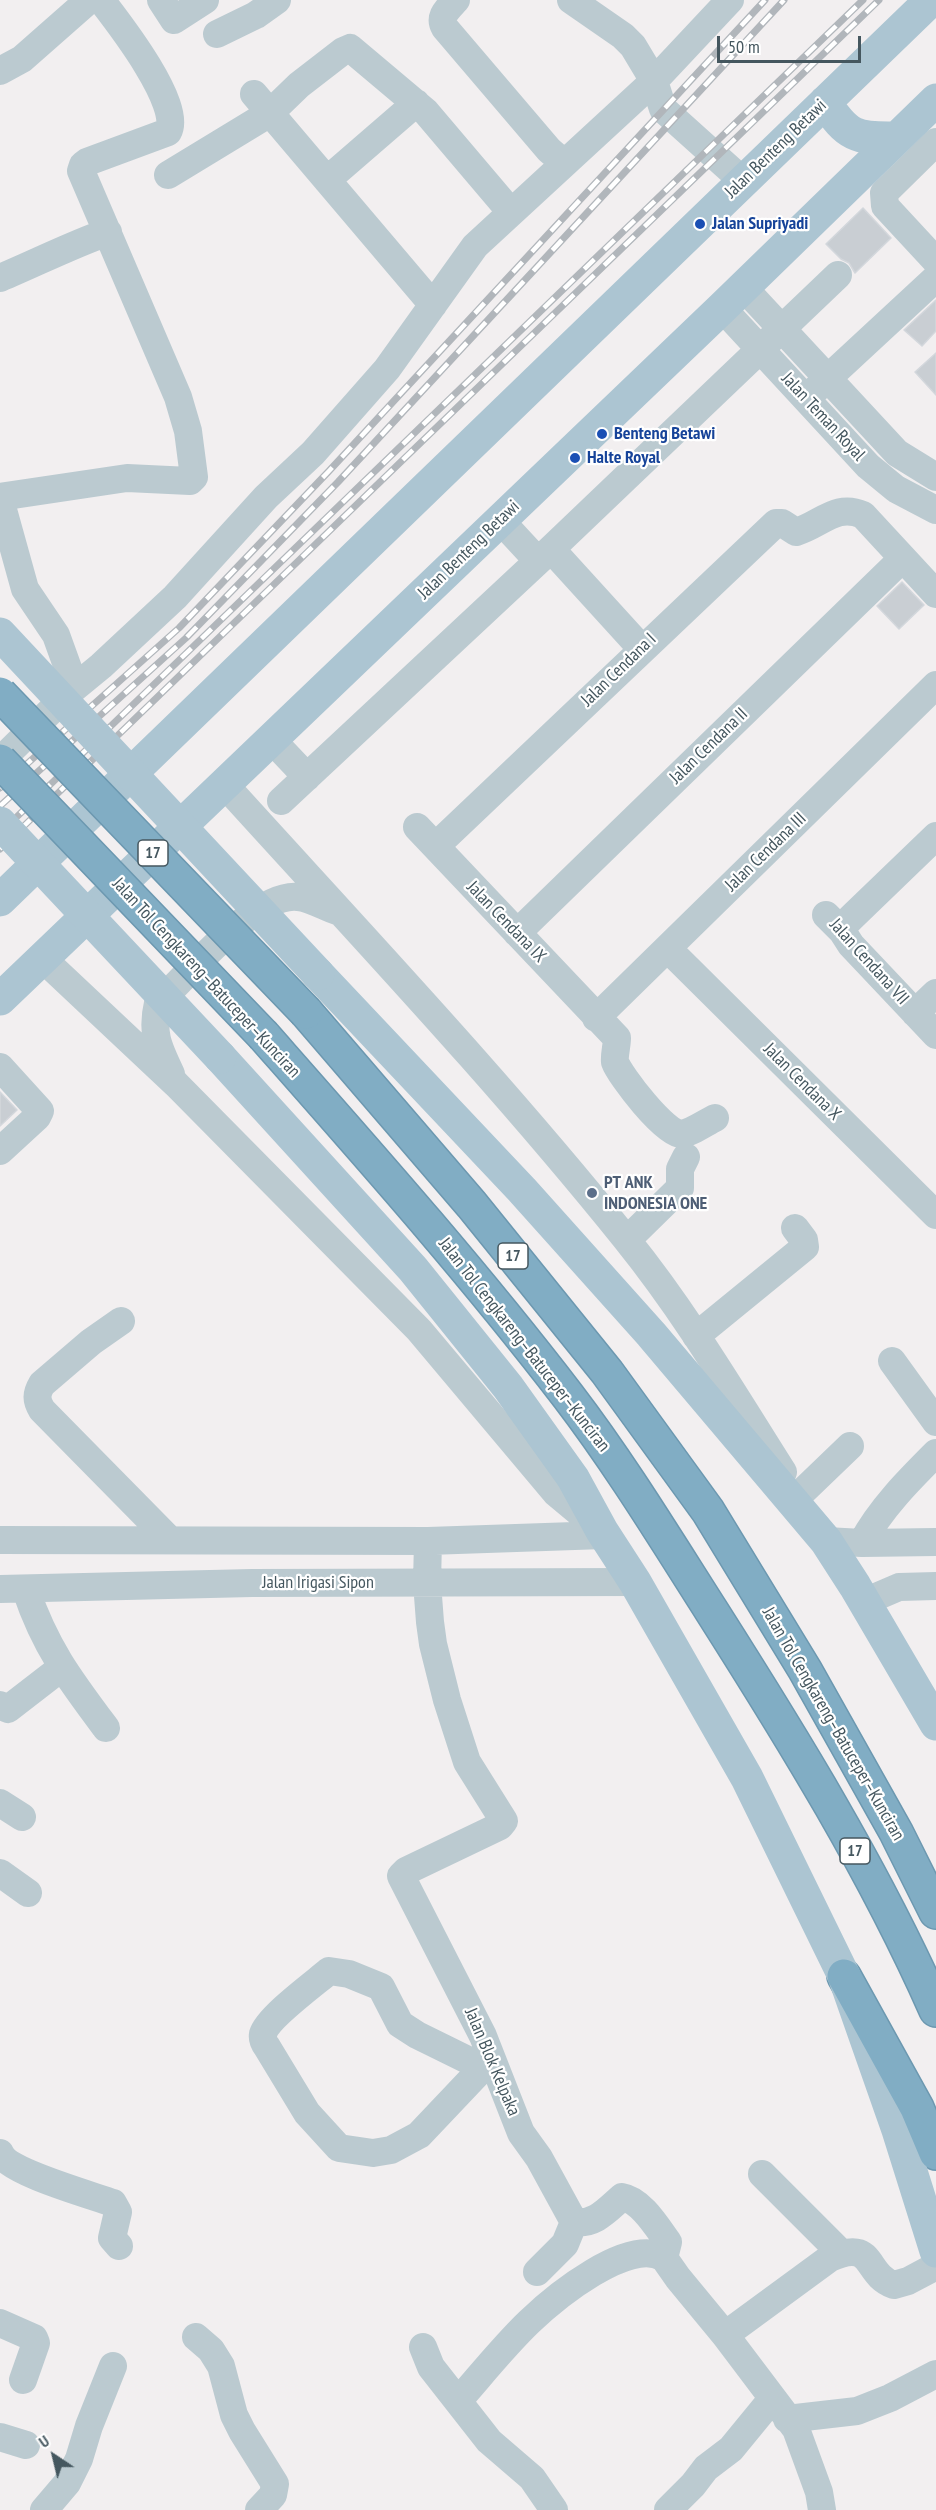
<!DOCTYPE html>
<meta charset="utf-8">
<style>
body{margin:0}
#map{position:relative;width:936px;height:2510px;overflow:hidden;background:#f2eff0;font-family:"PT Sans Narrow",sans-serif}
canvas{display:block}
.north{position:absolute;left:24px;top:2426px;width:60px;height:60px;-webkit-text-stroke:4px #fff;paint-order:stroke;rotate:325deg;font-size:16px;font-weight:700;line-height:24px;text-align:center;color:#45575f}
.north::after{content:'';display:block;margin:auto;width:21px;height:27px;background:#45575f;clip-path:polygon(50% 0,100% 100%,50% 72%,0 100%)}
.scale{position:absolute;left:717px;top:36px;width:144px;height:27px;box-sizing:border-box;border:3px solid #45575f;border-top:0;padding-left:8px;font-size:18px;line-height:21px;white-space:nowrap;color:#45575f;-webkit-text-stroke:4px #fff;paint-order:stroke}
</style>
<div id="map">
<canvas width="936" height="2510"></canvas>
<div class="north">U</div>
<div class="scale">50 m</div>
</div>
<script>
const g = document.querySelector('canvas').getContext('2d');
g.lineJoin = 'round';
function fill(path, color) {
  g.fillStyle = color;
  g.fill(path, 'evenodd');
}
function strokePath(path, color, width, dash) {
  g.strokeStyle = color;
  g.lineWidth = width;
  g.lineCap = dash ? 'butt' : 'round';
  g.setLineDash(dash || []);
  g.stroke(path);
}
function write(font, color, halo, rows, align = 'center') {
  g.font = font + ' "PT Sans Narrow",sans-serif';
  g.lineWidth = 4.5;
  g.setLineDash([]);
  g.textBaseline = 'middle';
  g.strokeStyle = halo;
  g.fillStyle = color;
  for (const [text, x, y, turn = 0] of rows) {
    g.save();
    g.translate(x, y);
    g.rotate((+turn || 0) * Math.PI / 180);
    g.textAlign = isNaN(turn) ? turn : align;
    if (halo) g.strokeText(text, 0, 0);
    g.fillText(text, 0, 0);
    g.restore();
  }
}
const building = new Path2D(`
 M863,208L891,238L855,273L849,263L841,259L826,244Z
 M936,300V331L922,346L904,330Z
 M936,353V395L915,372Z
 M902,582L924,605L899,629L877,606Z
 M0,1092L17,1110L0,1126Z`);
fill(building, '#c9ced3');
strokePath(building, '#d3d7dc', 1.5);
const highway = new Path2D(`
 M306,1012L472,1205L607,1372L708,1511L805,1670L896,1832L936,1912
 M264,1036C368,1154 472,1271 568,1396C620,1464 665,1538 711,1610C793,1739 874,1870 936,2010
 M844,1976L917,2108L936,2153`);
strokePath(highway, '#6c98b0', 36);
strokePath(new Path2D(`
 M161,0L174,20L205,0
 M456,0C448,9 438,16 445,28L549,150L564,163
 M571,0L623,36L633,46L654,81L663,109L743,181
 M217,34L256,15L277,0
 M0,71L22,59L89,0
 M254,94L433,305
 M168,175L270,113L299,85L343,51L350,48L426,112L510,211
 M327,180L416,103
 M884,193L885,206L936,261
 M884,193L936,142
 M0,278C36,263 71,245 108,232
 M743,287L897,453L936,477
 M722,308L868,466L896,489L936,510
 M814,391L936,278
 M0,497L127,478L190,481L194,477L188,431L178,397L81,171L83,165L87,162L168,132C183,105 118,22 101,0
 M0,499L25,589L56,635L69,671L73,689L3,758
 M500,520L538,561
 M551,549L642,649
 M73,689L101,666L175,597L266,497L313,453L387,369L475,246L654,81L730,0
 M271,739L307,777
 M224,784C360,934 499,1081 626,1239C685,1312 733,1393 783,1472
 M281,801L551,549L838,275
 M417,827L617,1038C617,1045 614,1056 615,1062C620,1076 666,1135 681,1134C691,1133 705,1123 715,1118
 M437,848L440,842L776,523H782L796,532C822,524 836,503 863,515L936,594
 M826,915L842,931L851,945L936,1035
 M842,931L844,925L852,917L936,836
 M517,933L902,559
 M668,949L936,1215
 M42,958L176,1084L419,1330L556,1493L598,1528
 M915,1013L936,993
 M596,1018L936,685
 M0,1067L40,1111L37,1117L0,1151
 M171,1074C158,1047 151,1033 158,1003C188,975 256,892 298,897C310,898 325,907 337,911
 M627,1240L680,1188V1169L686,1157
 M121,1321L91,1342L42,1384C36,1394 36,1400 42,1410L169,1539
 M696,1336L805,1247L804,1240L795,1228
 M892,1361L936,1422
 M798,1496L850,1446
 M817,1527L826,1541L862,1543L936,1542
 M0,1540L428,1541L604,1535
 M428,1541L427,1583L430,1622L433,1644L447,1700L467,1762L504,1821L500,1826L406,1871L401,1876L483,2036L521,2133L539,2158L574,2222
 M862,1543C880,1509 909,1480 936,1453
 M0,1589L252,1583L635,1582
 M26,1590C45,1647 70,1680 106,1728
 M864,1602L899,1587L936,1586
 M0,1705L8,1709L61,1668
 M0,1803L22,1817
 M0,1873L28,1893
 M482,2067L417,2035L400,2024L381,1987L349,1974L329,1971C315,1983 267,2018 263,2034C262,2039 264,2043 267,2047L307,2113L339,2148L373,2153L391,2150L419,2135L491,2059
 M0,2153C8,2172 91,2195 113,2203L118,2212L112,2238L119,2246
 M762,2174L841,2253
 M574,2222C595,2225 607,2210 622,2197C641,2200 657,2227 668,2242L664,2258L678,2278L725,2335L796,2429L819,2492L822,2510
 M537,2272L565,2244L574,2222
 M0,2323L34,2338L36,2343L23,2380
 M725,2335L830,2258C876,2238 863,2274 894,2285L908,2281L936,2266
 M196,2337L211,2350L221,2366L234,2415L242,2431L275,2484L273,2495L259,2510
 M423,2347L431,2367L489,2441L532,2478L554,2510
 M458,2401C481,2375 504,2346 529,2322C554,2298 629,2236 664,2258
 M787,2419L857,2411L890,2398L936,2374
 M0,2437L26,2445
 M44,2510L67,2483L79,2459L89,2426L113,2366
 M668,2510L693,2485L706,2468L731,2449L772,2399`), '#bbcad0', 28);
strokePath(new Path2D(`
 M825,102C847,136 856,139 896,138
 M0,900L931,0
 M318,974L522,1190L651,1334L826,1541L855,1586L936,1724
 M0,999L722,308L936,100
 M220,1057L413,1269L508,1387L573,1478L602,1531L635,1582L747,1778L844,1976L898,2130L936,2251`), '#acc5d2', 33);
strokePath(highway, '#81adc4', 33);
const rail = new Path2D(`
 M0,788L179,628L329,471L765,0
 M0,806L186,638L338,482L784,0
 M0,833L863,0
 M0,849L879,0`);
strokePath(rail, '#b1b6bb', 7);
strokePath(rail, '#fff', 4.5, [14]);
const highwayBridge = new Path2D(`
 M0,694L306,1012
 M0,761L264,1036`);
strokePath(highwayBridge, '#6c98b0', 36, []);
strokePath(new Path2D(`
 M0,634L318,974
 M0,823L220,1057`), '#acc5d2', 33);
strokePath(highwayBridge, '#81adc4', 33);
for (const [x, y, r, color] of [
 [700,224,6,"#1a4fb4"],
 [602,434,6,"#1a4fb4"],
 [575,458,6,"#1a4fb4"],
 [592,1193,6,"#5c6f8a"]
]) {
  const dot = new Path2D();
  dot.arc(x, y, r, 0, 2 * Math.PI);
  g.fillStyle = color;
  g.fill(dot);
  strokePath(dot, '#fff', 2);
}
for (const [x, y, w] of [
 [153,853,30],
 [513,1256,30],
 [855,1851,30]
]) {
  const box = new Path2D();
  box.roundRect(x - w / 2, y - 13, w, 26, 4.5);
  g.fillStyle = '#fff';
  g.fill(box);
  strokePath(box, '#45575f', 1.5);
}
write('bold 16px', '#45575f', null, [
 ["17",153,853],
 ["17",513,1256],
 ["17",855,1851]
]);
write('18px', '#45575f', '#fff', [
 ["Jalan Benteng Betawi",776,149,-44],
 ["Jalan Teman Royal",823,417,47],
 ["Jalan Benteng Betawi",469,550,-44],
 ["Jalan Cendana I",619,670,-44],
 ["Jalan Cendana II",709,746,-44],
 ["Jalan Cendana III",766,852,-44],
 ["Jalan Cendana IX",506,922,46],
 ["Jalan Cendana VII",869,962,48],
 ["Jalan Tol Cengkareng–Batuceper–Kunciran",206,978,47],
 ["Jalan Cendana X",802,1082,45],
 ["Jalan Tol Cengkareng–Batuceper–Kunciran",524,1345,52],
 ["Jalan Irigasi Sipon",318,1583],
 ["Jalan Tol Cengkareng–Batuceper–Kunciran",833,1724,60],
 ["Jalan Blok Kelpaka",492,2062,67]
]);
write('bold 18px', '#164399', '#fff', [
 ["Jalan Supriyadi",712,224],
 ["Benteng Betawi",614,434],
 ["Halte Royal",587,458]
], 'left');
write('bold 18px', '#4e5e75', '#fff', [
 ["PT ANK",604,1183],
 ["INDONESIA ONE",604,1204]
], 'left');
</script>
